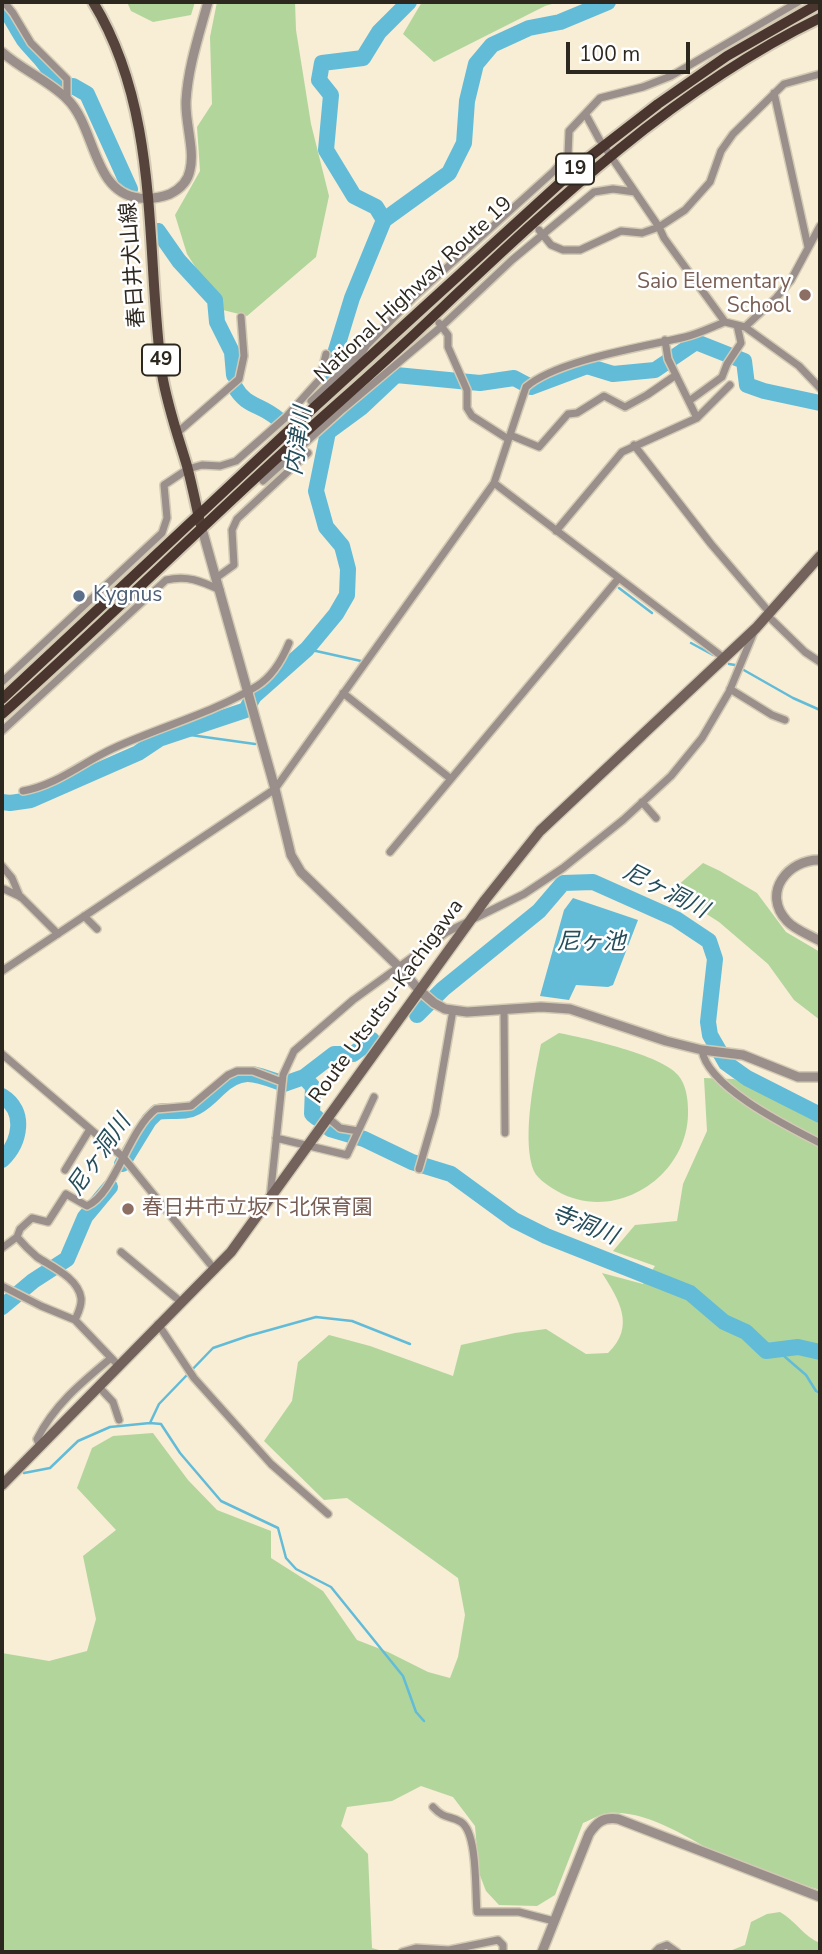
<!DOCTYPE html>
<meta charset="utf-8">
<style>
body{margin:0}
#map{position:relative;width:822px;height:1954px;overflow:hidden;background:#f8edd5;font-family:"Nunito Sans",sans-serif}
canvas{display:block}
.frame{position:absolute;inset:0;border:4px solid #2d281f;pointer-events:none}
.scale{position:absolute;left:566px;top:42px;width:124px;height:32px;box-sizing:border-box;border:4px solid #2d281f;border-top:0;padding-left:9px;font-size:21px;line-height:24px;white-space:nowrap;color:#2d281f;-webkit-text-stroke:5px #fff;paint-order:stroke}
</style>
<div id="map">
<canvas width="822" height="1954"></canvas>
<div class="frame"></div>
<div class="scale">100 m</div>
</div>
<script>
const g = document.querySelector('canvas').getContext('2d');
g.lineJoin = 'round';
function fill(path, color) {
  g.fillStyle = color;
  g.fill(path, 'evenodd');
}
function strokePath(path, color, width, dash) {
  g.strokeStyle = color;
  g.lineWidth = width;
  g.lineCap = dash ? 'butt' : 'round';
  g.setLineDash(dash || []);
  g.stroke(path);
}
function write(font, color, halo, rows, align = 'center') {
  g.font = font + ' "Nunito Sans","Noto Sans JP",sans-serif';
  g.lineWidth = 5;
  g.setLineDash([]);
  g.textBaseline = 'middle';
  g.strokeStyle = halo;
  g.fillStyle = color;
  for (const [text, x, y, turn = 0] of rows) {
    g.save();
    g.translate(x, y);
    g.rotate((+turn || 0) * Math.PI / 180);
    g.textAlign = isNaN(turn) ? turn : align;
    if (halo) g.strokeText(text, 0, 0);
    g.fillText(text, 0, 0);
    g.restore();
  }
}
fill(new Path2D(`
 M127,2H195L191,15L153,22L131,11Z
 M217,2H295L296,30L311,124L329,196L316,257L247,316L223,310L187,254L175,215L200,171L197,127L212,104L210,37Z
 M422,2H559L545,6L434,62L403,34Z
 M703,863L720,871L757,893L786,932L820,952V1020L794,1000L768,964L719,922L686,901L675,888Z
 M559,1033C585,1038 662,1055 678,1075C686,1084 688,1099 688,1110C690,1175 616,1225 557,1191C547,1185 535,1178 532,1166C523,1133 534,1078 541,1044Z
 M704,1078L734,1079L820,1124V1890C788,1880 754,1872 723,1857C689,1839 649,1810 608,1813C600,1814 591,1820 583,1823L555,1895L537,1906L499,1905L486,1891L479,1873L475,1826L453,1797L421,1786L392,1801L347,1807L341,1826L368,1854L372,1948L386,1952H195L184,1950L2,1952V1653L49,1661L87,1651L96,1619L83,1556L116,1530L77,1488L92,1448L113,1436L153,1433L188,1480L217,1510L271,1531V1558L323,1591L357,1640L388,1652L428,1672L450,1678L458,1657L465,1615L458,1578L347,1498L324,1500L264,1441L292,1401L298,1362L329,1335L370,1346L453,1376L461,1345L515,1333L546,1329L586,1354L608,1353C636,1326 619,1300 602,1273L643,1284L655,1266L613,1251L635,1225L677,1221L683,1184L707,1131Z
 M780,1912C795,1920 804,1937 820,1943V1952H727L745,1945L751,1922L767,1914Z`), '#b2d59c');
fill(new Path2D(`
 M573,898L638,920L613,985L608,987L576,985L569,1000L540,996L564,910Z`), '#62bcd8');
strokePath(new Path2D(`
 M619,588L652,613
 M691,643L713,655
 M307,649L361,661
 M729,664L735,665
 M742,669L793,698L820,710
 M176,733L255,744
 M777,1350L806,1375L816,1391L820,1393
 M150,1423L161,1424L180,1453L221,1501L278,1528L286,1558L296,1569L331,1587L403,1676L416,1712L424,1721
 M24,1473L50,1468L78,1441L110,1427L150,1423L159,1404L213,1348L248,1336L316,1317L352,1321L410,1344`), '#62bcd8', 2.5);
strokePath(new Path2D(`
 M2,6C11,16 16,28 24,40C33,52 46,61 52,76L60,80
 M73,86L87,94L130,189
 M384,220L376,207L354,196L326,150L331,95L319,80L322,63L363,58L379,32L409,2
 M158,231L179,261L215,300L217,322L232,352L234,375
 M235,387C246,407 261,404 278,419
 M328,432L362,407L396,375L480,383L514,378L531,387L587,366L613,374L655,370L696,342L744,361L747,385L764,391L820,403
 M2,802L10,803L31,800L138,753L159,739L246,710L254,696L307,649L336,614L347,595L348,569L342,546L326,527L316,491L328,432L329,373L352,298L384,220L449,173L464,143L467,101L476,64L492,45L529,28L560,22L608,2
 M417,1015L443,989L539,911L563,883L593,882L676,919L709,941L715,959L708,1022L710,1035L726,1063L747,1078L820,1115
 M304,1077L313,1087L312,1114L317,1118
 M2,1096C27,1111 20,1143 2,1160
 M330,1129L364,1139L412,1162L451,1174L514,1220L546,1236L690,1293L724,1322L746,1332L766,1351L798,1347L820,1352
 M122,1164L149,1120L157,1112C170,1109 184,1114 196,1107C204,1103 211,1096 218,1089C242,1066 256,1074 284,1084L304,1077L334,1054H353L372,1040
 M2,1307L33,1281L67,1259L85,1217L110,1187`), '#62bcd8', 16);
const minor = new Path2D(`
 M4,2L13,13L31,43L67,79V98
 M774,93L808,247
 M586,115L599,139L659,227L664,238L725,322L745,327L799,366L820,388
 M539,230L551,245L563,250H580L621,231L642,233L659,227L685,210L710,182L721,151L733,134L784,84L820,74
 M439,323L448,335V347L467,390V408L472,416L508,439
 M745,327L776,298L791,280L820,226
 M665,340L668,359L697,418
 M311,401L362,353L367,345L413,298L553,172L568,155L569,131L600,98L643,87L671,76L798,2
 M689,401L722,377L727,364L741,343L737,325
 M177,433L239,379L244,356L241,317
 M510,435L539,447L568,414L577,413L604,396L625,407L647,395L676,375
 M634,445L711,544L770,613
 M263,481L343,409L442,326L512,260L594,192L613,189L635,192
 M494,483L724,658
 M556,531L622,452L697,418L730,385
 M216,578L234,565L232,530L237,519L308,453
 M768,616L805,652L820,662
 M2,682L162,533L167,518L164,485L188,469L202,465L220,466L236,461L285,418L320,379L326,354
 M730,689L772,715L785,720
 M343,693L451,779
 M2,731L166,580C187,575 201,581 220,590
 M23,791C57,785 83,762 114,748C162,726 213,713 257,686C273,676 282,660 289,643
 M642,802L656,818
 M390,852L618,579
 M2,866L12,878L20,897
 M4,889L21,897L58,934
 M84,916L97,929
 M2,971L275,789L494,483L526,387C557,360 643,347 685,337C698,334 712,327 725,322
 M504,1009L505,1133
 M702,1050C707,1087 789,1127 820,1143
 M2,1054L123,1157L215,1270
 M327,1117L340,1128L358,1131
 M276,1138L347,1155L374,1097
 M419,1169L435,1114L453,1010
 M65,1170L90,1129
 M270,1198L283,1075L294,1051L353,1000L447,932L524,894L563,868L623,820L671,776L702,738L729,692L754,632
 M2,1248L17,1237
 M121,1252L181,1302
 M2,1286L41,1306L75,1320L118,1365
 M75,1320C78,1313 82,1306 81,1298C78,1278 52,1267 37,1257C30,1251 23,1244 17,1237L20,1229L32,1218L48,1222L66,1194L87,1206C115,1194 128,1130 156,1109L191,1106L228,1075L237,1071H253L282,1082
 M158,1324L194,1378L271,1464L328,1514
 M98,1386L113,1402L119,1420
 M40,1446L37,1439C55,1404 81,1383 111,1358
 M433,1807C445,1820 450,1815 461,1822C478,1833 475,1892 477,1912H519L554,1921
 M402,1952L416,1948L449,1950L498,1940L503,1945V1952
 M655,1952L659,1948L667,1945L677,1952`);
const tertiary = new Path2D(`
 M2,52C22,70 48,80 67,99C96,127 92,192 139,198C149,199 160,198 170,194C180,189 188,181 190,170C195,150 185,123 186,101C188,67 199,35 208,2
 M202,529L275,789L291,855L301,872L400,968L419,990L434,1003L445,1009L467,1012L541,1007L570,1009L666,1041L702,1050L743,1055L798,1077H820
 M820,860C788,859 761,893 787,921C795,930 810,935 820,941
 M542,1952L589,1834C597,1822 603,1817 618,1819L820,1897`);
const secondary = new Path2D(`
 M2,1485L231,1252L485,900L540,831L756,628L820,556`);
const primary = new Path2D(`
 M93,2C161,113 145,250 162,374C167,405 178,436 187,466C192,485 196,504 200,523`);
const trunk = new Path2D(`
 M2,699L298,422L583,162L658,104L727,56L820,3
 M2,714C99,628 191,536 287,449C333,407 379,368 424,325C544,212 669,91 820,18`);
strokePath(minor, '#d3cab4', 10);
strokePath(tertiary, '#d3cab4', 12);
strokePath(secondary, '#d3cab4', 13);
strokePath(primary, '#d3cab4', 14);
strokePath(trunk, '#d3cab4', 14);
strokePath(minor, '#9a8f8a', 7);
strokePath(tertiary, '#9a8f8a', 9);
strokePath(secondary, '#72625b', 10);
strokePath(primary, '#56433b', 10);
strokePath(trunk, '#4a362e', 10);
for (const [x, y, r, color] of [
 [805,295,7,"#8d6e63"],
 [79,596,7,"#5c6f8a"],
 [128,1209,7,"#8d6e63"]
]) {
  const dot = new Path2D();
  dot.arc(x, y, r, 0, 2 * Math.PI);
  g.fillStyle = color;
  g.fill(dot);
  strokePath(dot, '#fff', 2.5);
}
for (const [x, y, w] of [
 [575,169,38],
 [161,360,38]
]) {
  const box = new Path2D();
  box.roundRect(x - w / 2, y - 15.5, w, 31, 5);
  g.fillStyle = '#fff';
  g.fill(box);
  strokePath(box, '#2d281f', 2);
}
write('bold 19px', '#2d281f', null, [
 ["19",575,169],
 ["49",161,360]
]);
write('21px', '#2d281f', '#fff', [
 ["春日井犬山線",134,265,-94],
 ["National Highway Route 19",414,290,-43],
 ["Route Utsutsu-Kachigawa",387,1002,-54]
]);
write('21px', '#785e54', '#fff', [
 ["Saio Elementary",791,283],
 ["School",791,307],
 ["春日井市立坂下北保育園",142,1209,"left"]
], 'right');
write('21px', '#4e5e75', '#fff', [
 ["Kygnus",93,596]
], 'left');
write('italic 23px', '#254e5a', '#fff', [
 ["内津川",300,441,-82],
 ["尼ヶ洞川",665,892,27],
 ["尼ヶ池",591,943],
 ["尼ヶ洞川",100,1156,-55],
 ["寺洞川",584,1226,22]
]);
</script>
